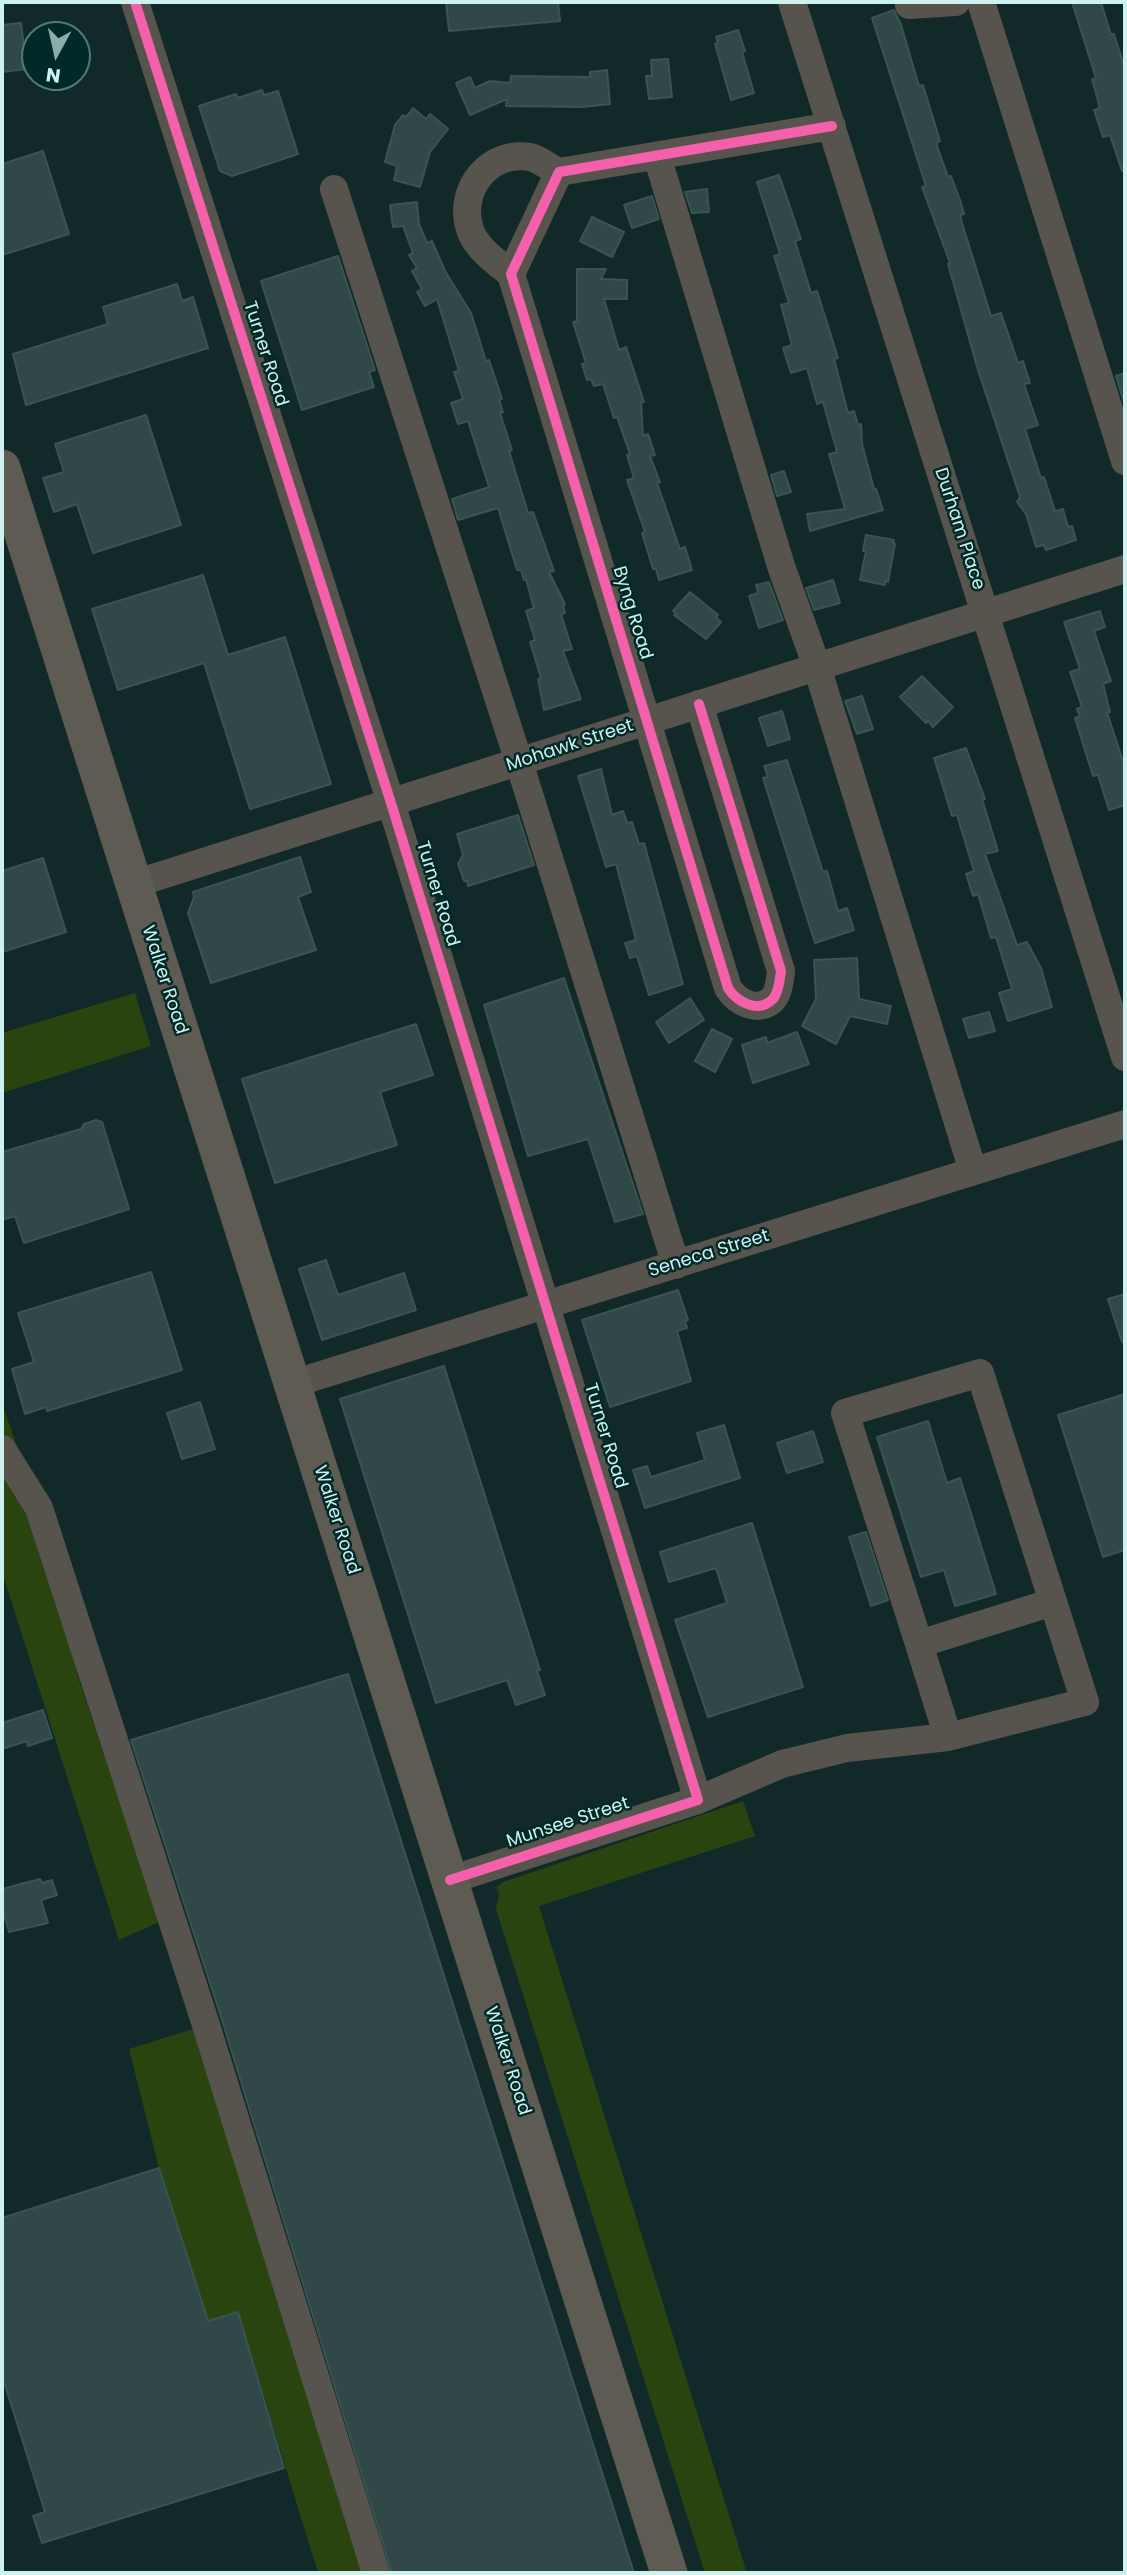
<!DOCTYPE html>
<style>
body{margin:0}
#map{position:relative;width:1127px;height:2575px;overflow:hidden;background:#122929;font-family:Poppins,sans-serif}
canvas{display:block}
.frame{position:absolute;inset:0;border:4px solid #cdf2ef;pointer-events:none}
.north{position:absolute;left:21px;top:21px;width:70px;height:70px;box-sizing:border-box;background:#002928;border:2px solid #527978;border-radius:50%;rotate:188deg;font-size:19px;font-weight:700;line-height:28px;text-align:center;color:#cdf2ef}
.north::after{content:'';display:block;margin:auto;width:24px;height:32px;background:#8cacaa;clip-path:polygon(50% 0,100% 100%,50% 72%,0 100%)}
</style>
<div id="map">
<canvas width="1127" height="2575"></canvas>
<div class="frame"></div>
<div class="north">N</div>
</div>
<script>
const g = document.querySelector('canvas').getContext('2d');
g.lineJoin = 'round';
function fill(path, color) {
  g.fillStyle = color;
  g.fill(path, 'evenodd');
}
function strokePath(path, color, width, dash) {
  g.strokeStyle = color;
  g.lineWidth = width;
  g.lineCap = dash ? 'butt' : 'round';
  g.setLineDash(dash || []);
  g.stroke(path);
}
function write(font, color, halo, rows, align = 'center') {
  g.font = font + ' Poppins,sans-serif';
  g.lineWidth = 5;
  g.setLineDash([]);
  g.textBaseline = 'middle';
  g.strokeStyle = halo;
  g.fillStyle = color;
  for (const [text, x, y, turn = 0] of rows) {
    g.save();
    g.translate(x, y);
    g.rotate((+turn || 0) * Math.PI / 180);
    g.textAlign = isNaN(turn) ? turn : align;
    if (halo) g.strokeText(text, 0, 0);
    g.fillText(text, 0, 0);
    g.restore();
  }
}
fill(new Path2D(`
 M135,993L151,1046L2,1093V1033Z
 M2,1404L26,1471L78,1677L159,1922L119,1940L2,1572Z
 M743,1801L755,1836L539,1906L747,2573H705L496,1909L499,1894L496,1888L503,1882Z
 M206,2025L376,2573H318L238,2312L208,2321L159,2168L129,2049Z`), '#29440f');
const building = new Path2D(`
 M446,2H558L560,21L449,31Z
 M1072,2H1101L1111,35L1114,34L1125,69V171H1122L1110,135L1103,137L1094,110L1100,108L1092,79L1096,78Z
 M894,10L901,25L919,86L923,85L940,141L936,143L948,177L951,176L960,200L964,214L960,215L962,223L991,316L1001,313L1018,363L1023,361L1030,383L1024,384L1038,425L1025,429L1041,478L1044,477L1055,511L1063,509L1068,527L1072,526L1076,540L1046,550L1044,545L1036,547L1026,514L1017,502L1020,497L978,370L948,264L950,263L922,187L926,186L872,18Z
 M21,23L27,69L2,72V25Z
 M738,30L745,51L742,52L754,93L731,100L715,44L718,43L716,37Z
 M668,59L672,97L649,99L646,76H652L651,60Z
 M607,70L610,104L583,107L506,106L507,99L470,115L456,83L470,77L475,88L490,81L510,83L511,76L590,77V72Z
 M262,90L264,95L278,91L298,154L232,176L220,171L199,106L236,94L238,98Z
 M413,108L426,119L430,114L448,129L430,152L420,187L394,180L397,166L385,162L395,125L403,115L406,117Z
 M43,151L69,234L2,255V164Z
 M779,175L801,239L795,241L811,293L817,291L838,358L834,359L848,413L854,411L858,425L861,424L862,444L874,489H876L883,510L810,531L807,514L845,509L829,454L837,452L823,402L817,404L807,368L791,373L783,348L792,345L781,305L789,303L774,256L780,254L757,182Z
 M707,189L709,212L692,213L685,192Z
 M652,196L659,219L632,228L624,205Z
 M417,202L419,224L427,243L432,241L445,271L471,313L486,361L489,360L502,399L499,400L503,412L500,413L512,450L509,451L528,513L533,512L554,571L549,572L565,604L563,605L565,613L561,614L572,649L563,651L581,699L544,710L538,679L541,678L530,642L535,640L526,611L534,608L526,579L524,580L521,570H517L498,508L458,520L452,499L489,487L468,421L458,424L451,403L463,399L454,372L459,371L437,299L425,306L417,292L422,289L412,271L417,268L409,255L413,253L403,226L393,227L390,205Z
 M592,217L624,232L612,257L580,241Z
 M338,256L375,370L369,372L374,387L302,410L261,281Z
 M577,269H606L601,279L627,280V299H604L619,350L626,347L644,402L641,403L643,436L648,434L655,455L650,456L660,482L657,483L680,549L685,547L692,570L659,580L656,569H653L642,533L645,532L627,480L634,478L627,455L630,454L617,417L614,418L603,384L594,386L591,379L587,380L582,364L586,363L573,322L577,321Z
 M177,284L182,301L193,297L208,348L26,405L13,354L108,324L103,307Z
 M1125,373V406L1116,376Z
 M146,415L181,525L93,553L77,504L54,512L43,478L64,472L55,444Z
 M784,471L791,492L777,496L771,475Z
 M866,535L894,540L893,543L895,544L888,582L885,581V585L860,580L866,551H863Z
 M203,575L228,655L285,637L331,784L250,809L204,663L118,690L92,609Z
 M833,580L840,603L814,610L806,588Z
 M769,582L783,620L759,628L749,596L758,593L756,585Z
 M690,592L718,615L716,617L721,622L706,639L674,615L676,613L673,611Z
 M1100,611L1105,627L1094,631L1111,681L1103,684L1110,712H1107L1125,768V805L1109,810L1098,775L1093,776L1075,718L1080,716L1077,709L1082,707L1070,672L1080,669L1064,622Z
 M922,676L953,707L933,727L928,721L926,723L900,697Z
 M862,696L873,729L857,734L845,701Z
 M782,711L790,739L768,746L759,718Z
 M966,748L985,799H982L998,851L985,854L1017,945L1027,942L1041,968L1052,1007L1008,1021L999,993L1012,989L996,937L991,938L978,894L973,896L966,874L974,871L957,815L952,816L934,758Z
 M787,760L823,872L827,871L838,911L847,908L854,930L815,943L763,778L768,777L764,766Z
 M601,769L612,815L623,811L627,823L632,822L639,844L644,843L683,984L649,995L637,956L630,958L625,943L636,940L619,875L616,864L606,867L578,776Z
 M518,815L534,865L468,886L467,881H464L458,864L463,855L457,834Z
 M300,857L311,892L298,897L316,950L211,983L188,913L194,897L193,892Z
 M43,858L66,932L2,952V871Z
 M857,958L859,999L891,1006L887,1024L850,1016L836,1044L802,1026L816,999L814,960Z
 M564,978L643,1214L615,1222L588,1139L528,1156L484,1005Z
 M690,998L704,1020L669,1043L656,1022Z
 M989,1012L995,1031L969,1038L963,1019Z
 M416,1024L433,1075L380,1092L397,1145L275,1183L242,1079Z
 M712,1029L732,1039L715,1072L695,1061Z
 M797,1032L809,1064L753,1083L742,1045L766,1037L767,1043Z
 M96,1120L102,1122L129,1209L24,1243L15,1216L2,1220V1152L81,1129L84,1124Z
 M326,1260L338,1295L404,1273L416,1310L322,1340L299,1269Z
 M151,1272L182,1370L47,1411L46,1407L25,1414L12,1369L34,1362L18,1313Z
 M678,1290L688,1320L685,1321L687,1328L677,1331L691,1381L610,1407L582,1320Z
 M1125,1294V1341L1122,1342L1108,1299Z
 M444,1366L540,1670L537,1671L545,1695L516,1705L507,1680L436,1703L340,1399Z
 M1125,1394V1550L1103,1557L1058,1415Z
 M200,1402L215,1449L182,1459L167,1413Z
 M928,1421L947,1483L960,1478L996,1594L955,1606L944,1570L921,1577L877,1437Z
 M724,1425L740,1478L645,1508L633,1470L647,1466L651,1477L705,1460L697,1433Z
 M813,1431L823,1462L787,1473L777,1443Z
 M752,1523L803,1687L708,1717L675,1620L727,1603L716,1568L669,1582L660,1552Z
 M866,1532L888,1600L871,1606L849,1537Z
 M348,1674L634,2573H392L222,2020L131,1740Z
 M43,1710L52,1738L28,1746L27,1741L2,1749V1723Z
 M40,1879L42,1883L52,1880L57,1895L41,1900L48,1923L9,1932L2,1907V1889Z
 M159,2168L208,2321L238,2312L284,2468L42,2543L33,2516L45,2512L5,2385L2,2386V2218Z`);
fill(building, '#304848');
strokePath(building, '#3a5454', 2);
strokePath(new Path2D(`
 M135,2L391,803L698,1800
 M792,2L1125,1057
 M981,2L1125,461
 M909,5L956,2
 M657,156L781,566L817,667L973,1171
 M334,189L519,762L676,1265
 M511,274C495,261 474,247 469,226C459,188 490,150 530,157C539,159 550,168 559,172
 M699,704L781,971C780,979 779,992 773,999C758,1014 737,1002 728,988L511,274L559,172L832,126
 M134,884L1125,569
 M292,1384L1125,1124
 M2,1449L39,1508L206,2025L376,2573
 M948,1737L919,1644L1053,1602
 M450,1880L698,1800L782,1764L847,1748L948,1737L1085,1702L980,1373L845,1413L919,1644`), '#57544d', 28);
strokePath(new Path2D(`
 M2,468L669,2573`), '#5d5b52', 37);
strokePath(new Path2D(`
 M135,2L391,803L698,1800L450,1880
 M699,704L781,971C780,979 779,992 773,999C758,1014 737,1002 728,988L511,274L559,172L832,126`), '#f560ab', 10);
write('18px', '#cdf2ef', '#002928', [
 ["Turner Road",265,354,72],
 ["Durham Place",959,529,72],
 ["Byng Road",632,613,73],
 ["Mohawk Street",570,746,-18],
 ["Turner Road",437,894,73],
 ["Walker Road",164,980,72],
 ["Seneca Street",709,1254,-17],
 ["Turner Road",605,1436,73],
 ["Walker Road",336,1520,72],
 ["Munsee Street",568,1823,-18],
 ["Walker Road",507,2061,72]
]);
</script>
